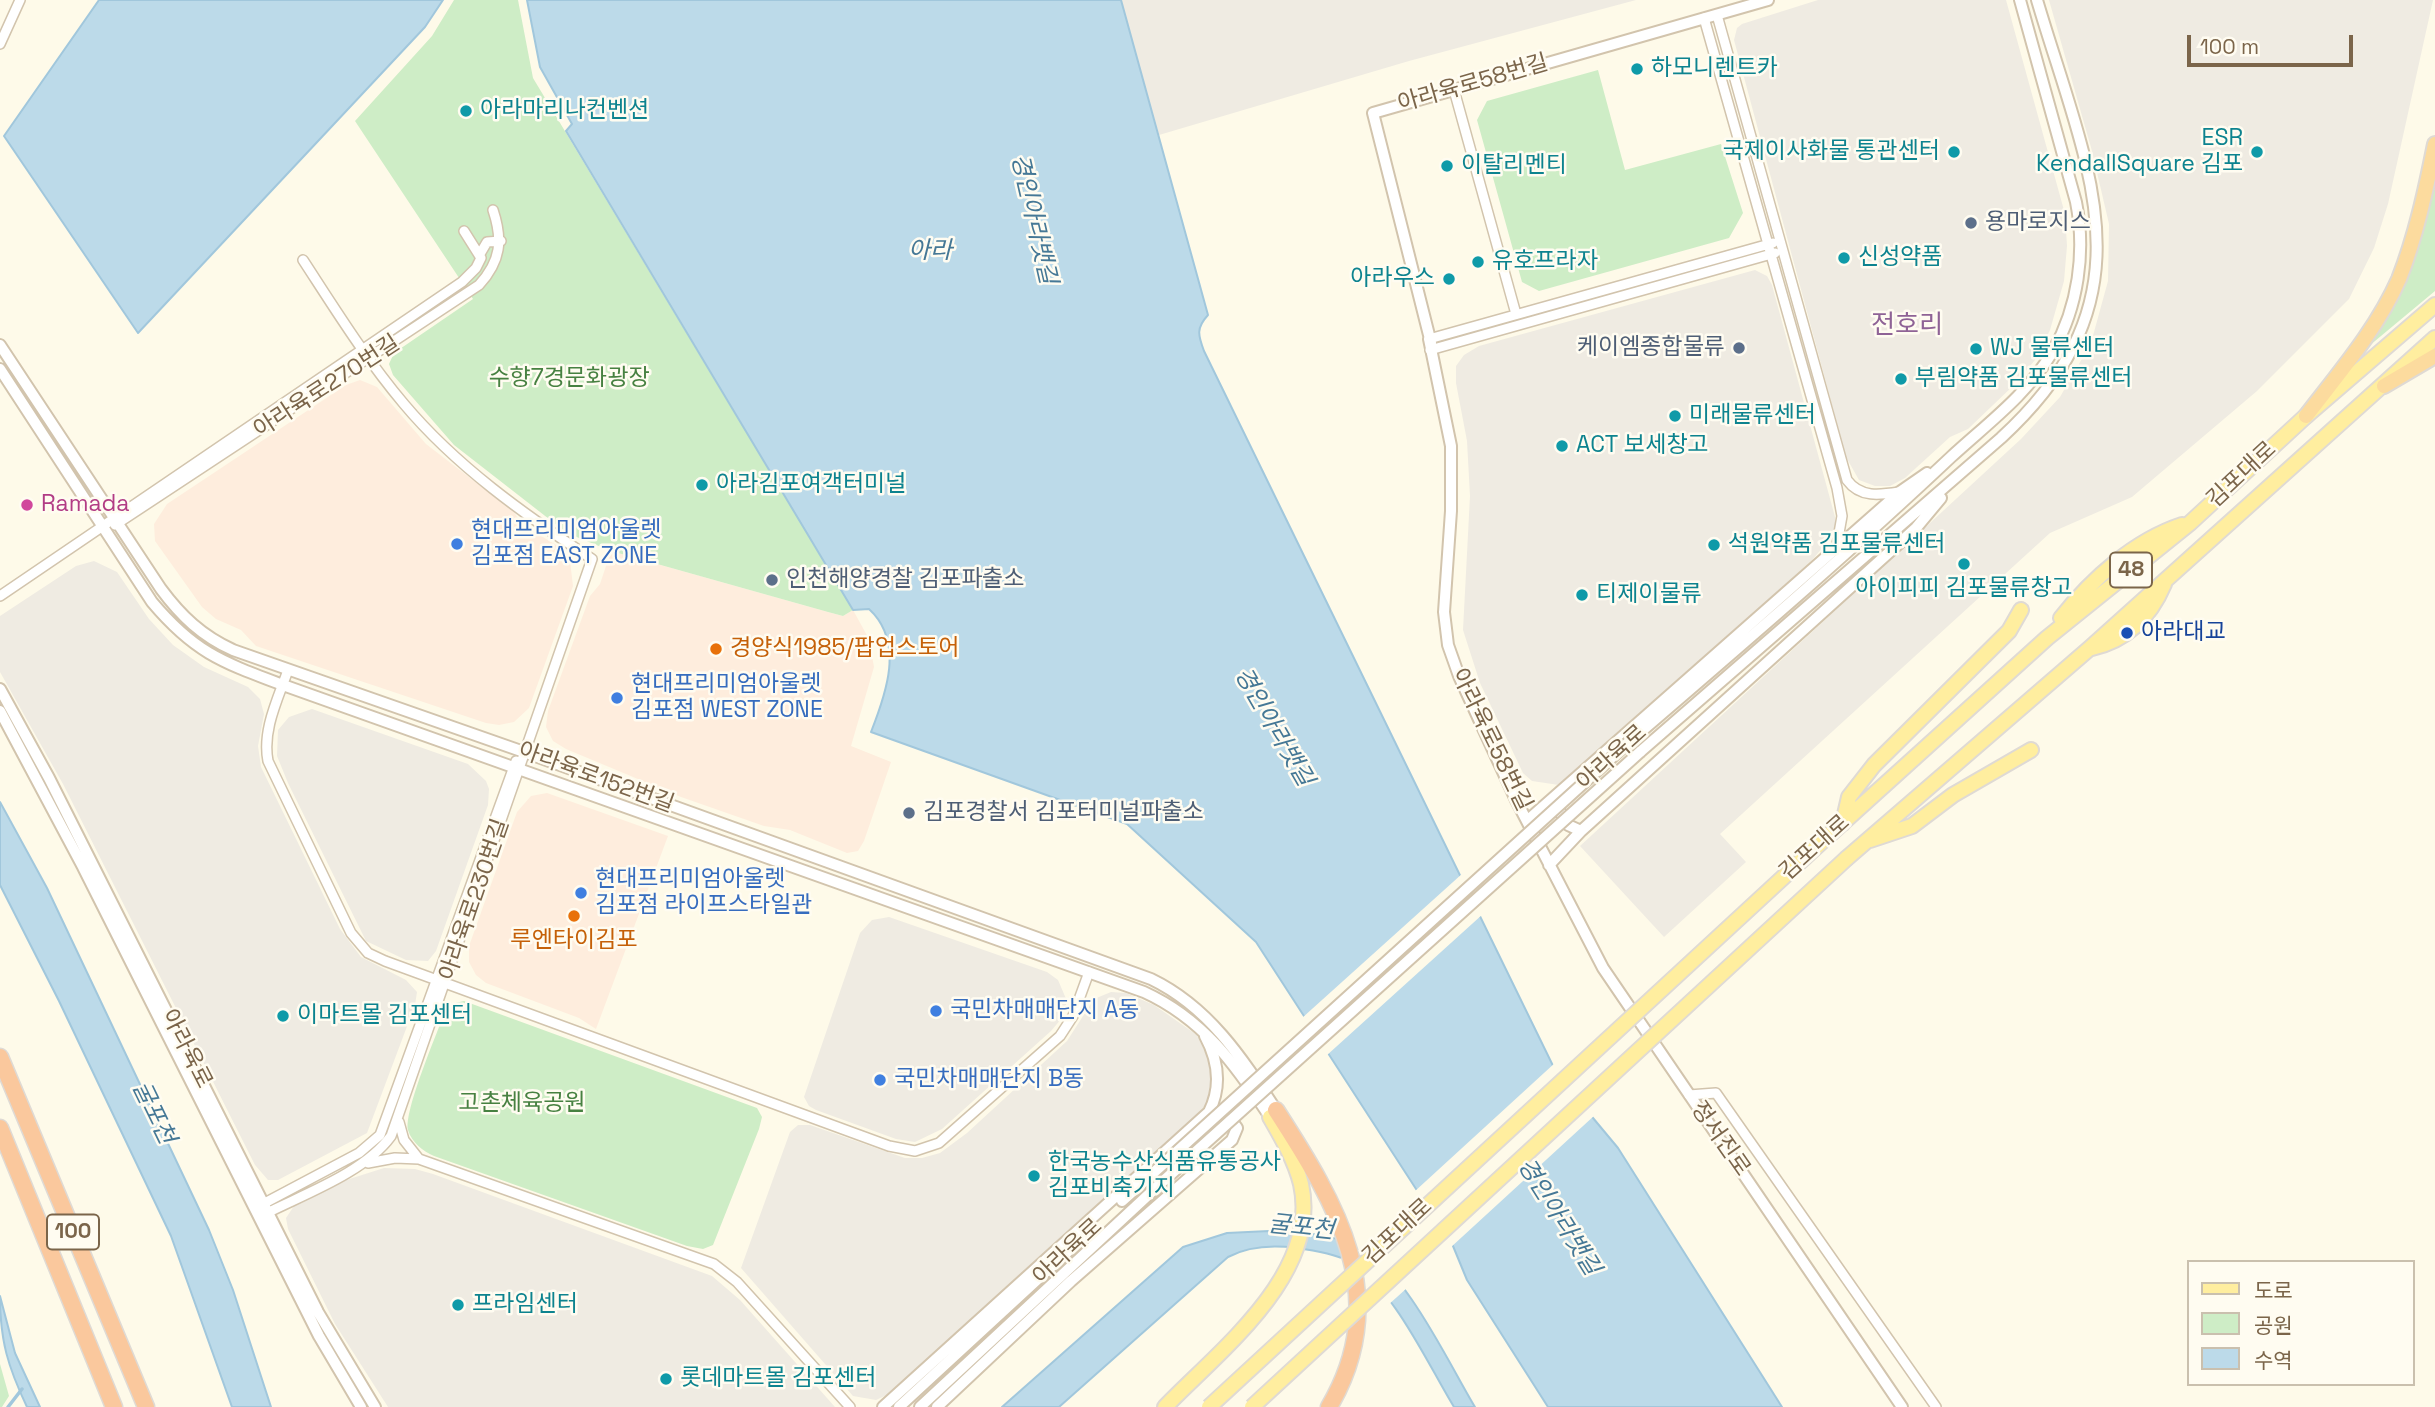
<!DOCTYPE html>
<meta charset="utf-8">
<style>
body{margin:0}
#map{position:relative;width:2435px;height:1407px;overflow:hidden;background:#fefae9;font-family:"Space Grotesk","Noto Sans KR",sans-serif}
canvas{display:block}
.legend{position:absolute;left:2187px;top:1260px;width:228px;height:126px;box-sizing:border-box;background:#fffcf1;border:2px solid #cac0ae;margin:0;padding:9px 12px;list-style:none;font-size:21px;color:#7b654a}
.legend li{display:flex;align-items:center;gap:14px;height:35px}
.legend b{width:35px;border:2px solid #cac0ae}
.scale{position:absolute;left:2187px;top:35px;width:166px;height:32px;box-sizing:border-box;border:4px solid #7b654a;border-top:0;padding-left:9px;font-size:21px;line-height:24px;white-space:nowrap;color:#7b654a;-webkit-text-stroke:5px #fffcf1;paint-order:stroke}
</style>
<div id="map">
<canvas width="2435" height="1407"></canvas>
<ul class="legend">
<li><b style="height:9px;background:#ffee9f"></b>도로</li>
<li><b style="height:19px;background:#ceedc6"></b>공원</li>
<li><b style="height:19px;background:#bcdae9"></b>수역</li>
</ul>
<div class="scale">100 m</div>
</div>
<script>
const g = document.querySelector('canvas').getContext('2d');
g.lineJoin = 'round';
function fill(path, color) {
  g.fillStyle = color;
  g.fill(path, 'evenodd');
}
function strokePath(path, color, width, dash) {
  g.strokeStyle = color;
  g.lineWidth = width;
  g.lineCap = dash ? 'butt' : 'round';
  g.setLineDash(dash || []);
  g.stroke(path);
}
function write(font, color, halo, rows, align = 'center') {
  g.font = font + ' "Space Grotesk","Noto Sans KR",sans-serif';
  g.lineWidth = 5;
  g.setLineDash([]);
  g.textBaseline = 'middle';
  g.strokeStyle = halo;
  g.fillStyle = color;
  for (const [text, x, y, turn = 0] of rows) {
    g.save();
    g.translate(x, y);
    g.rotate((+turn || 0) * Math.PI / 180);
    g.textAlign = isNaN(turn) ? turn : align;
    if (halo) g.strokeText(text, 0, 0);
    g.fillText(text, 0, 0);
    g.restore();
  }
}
fill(new Path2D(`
 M360,380L377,387L426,444L513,511L523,525L561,548L570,561L573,586L529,708L514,722L499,725L486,723L256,646L241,630L216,619L202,607L155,541L154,524L167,504L346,385Z
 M611,551L828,612L843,616L853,610L869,639L874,667L851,746L891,762L864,841L858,851L847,853L790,830L764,826L681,797L566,749L553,741L546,727L548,711L590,596L600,584Z
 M547,793L668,836L596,1029L579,1018L486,983L476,975L469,962V946L517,812L531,796Z`), '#feeddd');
fill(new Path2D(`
 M1121,0H1636L1409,61L1159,135Z
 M1818,0H2006L2065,214L2067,246L2064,281L2050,330L2035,360L2015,384L1968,429L1950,437L1905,478L1890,486H1875L1859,480L1846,457L1734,40L1737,28L1742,24Z
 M2049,0H2433L2388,204L2374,248L2349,299L2257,391L2132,497L2050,533L1720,834L1746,862L1664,937L1580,846L2021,439L2060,397L2091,343L2108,281L2109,224L2092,151Z
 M1755,270L1767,276L1772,285L1835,517V533L1812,560L1575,776L1559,785L1532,781L1523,773L1480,683L1463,630L1470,496L1467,441L1456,383V366L1464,355L1479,346Z
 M94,561L117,572L149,619L173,645L204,667L248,687L260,699L264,714L258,746L261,767L340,929L361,957L406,980L417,992L415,1005L367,1133L278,1180H268L255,1165L63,784L0,672V616L76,566Z
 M312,709L468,764L486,781L489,789L488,805L436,951L428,961L406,960L366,941L288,783L277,756L278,730L289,717Z
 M889,917L1047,972L1058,980L1067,1001L1062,1018L1051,1031L942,1129L915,1142L896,1139L816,1110L809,1106L804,1097L860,933L872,920Z
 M1111,992L1126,993L1154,1005L1197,1035L1213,1069L1208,1102L1194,1119L891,1393L876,1400L853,1396L741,1268L790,1132L798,1125H810L905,1158H922L940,1153L967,1133L1067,1041L1094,999Z
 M384,1168L415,1169L433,1174L712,1276L740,1300L835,1407H388L335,1324L288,1229L286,1218L294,1206L340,1182Z`), '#efebe2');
fill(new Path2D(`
 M454,0H518L533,78L853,610L843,616L828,612L611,551L567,533L454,445L393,375L389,364L394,353L473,299L355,121L432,36Z
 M1598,70L1625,170L1721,144L1743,213L1729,238L1539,291L1522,282L1477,120L1487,101Z
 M2435,184V291L2363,351C2400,295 2421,251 2435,184Z
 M464,1001L757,1108L762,1117L759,1129L713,1245L703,1249L687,1246L434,1156C423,1151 412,1143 408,1130C404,1111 436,1036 444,1014L451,1004Z
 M0,1364L9,1396L2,1407H0Z`), '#ceedc6');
const water = new Path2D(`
 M99,0H443L425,27L138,333L4,136Z
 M527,0H1121L1208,315C1196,328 1198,335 1204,351L1558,1076L1618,1148L1782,1407H1548L1467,1280L1453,1246L1256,942L1127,824L871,732C886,694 905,642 869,609L853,610L566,131L572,124L540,67Z
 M0,802L47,888L209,1230L233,1290L271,1407H232L171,1236L59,1001L0,885Z
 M1269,1231C1298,1231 1332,1234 1359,1247C1404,1267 1449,1364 1475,1407H1454C1427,1363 1393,1286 1348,1261C1333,1253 1312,1250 1296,1248C1273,1245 1249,1246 1228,1257L1059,1407H1002L1183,1247L1227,1233Z
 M0,1296L15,1353L40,1407H27C8,1367 0,1341 0,1296Z`);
fill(water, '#bcdae9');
strokePath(water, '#a1c7dc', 2);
fill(new Path2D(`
 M1463,873L1483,914L1326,1056L1302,1018Z
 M1556,1062L1561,1074L1595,1115L1450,1248L1414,1192Z
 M1358,1243L1376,1251L1397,1273L1407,1288L1387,1306L1361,1273L1338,1261Z`), '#fefae9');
strokePath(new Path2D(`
 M8,1407L22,1389`), '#a1c7dc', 3.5);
const minor = new Path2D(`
 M1717,15L1847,480C1860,498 1880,495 1899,492
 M1704,18L1837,488L1842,516L1836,550
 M0,44L20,0
 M1454,90L1516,314
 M480,254L487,242L501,241
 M1429,339L1773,243
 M1430,350L1775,253
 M115,525L479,285C501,261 503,240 493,210
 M0,596L462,282L476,268L481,258L464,231
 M288,670C278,699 262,730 268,761L351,933L368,953L385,961L889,1146L915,1151L939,1143L1060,1036L1073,1016L1089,972
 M1689,1095L1716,1093L1936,1407
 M399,1122L404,1140L419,1159
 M368,1163L395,1158L419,1159L714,1264L737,1282L850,1407
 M259,1206L359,1153L380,1135L516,761
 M263,1215C304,1194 364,1173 391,1136L592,559C525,515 456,466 404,404C366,359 335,309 303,260`);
const tertiary = new Path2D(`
 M1429,339L1451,446V511L1444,612L1448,645L1459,676L1516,800L1603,968L1902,1407
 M1431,343L1373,113L1768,0
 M0,345L161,589C181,616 202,636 233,650L524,752L1151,979C1209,1007 1242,1058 1276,1110
 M0,369L152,602C195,653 222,662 283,685L1144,992C1203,1019 1235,1064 1270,1117
 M0,689L49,778L318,1312L375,1407
 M0,711L83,867L319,1336L361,1407
 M1630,741C1738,648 1847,555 1951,457C1988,423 2027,395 2053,351C2078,307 2086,252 2076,202L2020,0
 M1640,752L2001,438C2156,296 2088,172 2037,0
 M1553,800L1568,825L1581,831
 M1528,820L1901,491L1927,473
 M1549,865L1581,831L1916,528L1941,498
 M1122,1201L1151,1175
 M883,1407L1209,1112C1222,1086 1218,1060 1205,1036
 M899,1407L1090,1231
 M920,1407L1160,1184
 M937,1407L1071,1281L1232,1140L1237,1128L1226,1113`);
const primary = new Path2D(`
 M2061,618C2092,579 2134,541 2182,525
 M2092,648C2127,640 2150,617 2164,584
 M1843,823L1849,797L1874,765L2009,631L2021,610
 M1828,836L2047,638L2190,523L2306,416L2435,305
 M1870,840L1912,826L1953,795L2031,750
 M1847,858L2090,648L2435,338
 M1165,1407C1220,1350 1321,1274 1301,1184C1295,1160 1282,1138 1270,1117`);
const trunk = new Path2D(`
 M2384,386L2435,356
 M2306,416C2339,373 2377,329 2399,279C2416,236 2426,189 2435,144`);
const motorway = new Path2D(`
 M0,1057L146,1407
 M1276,1110C1336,1203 1394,1297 1329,1407
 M0,1128L114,1407`);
strokePath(minor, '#d2c4ad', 12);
strokePath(tertiary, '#d2c4ad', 14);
strokePath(primary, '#dfdad4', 18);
strokePath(trunk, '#dfdad4', 18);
strokePath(motorway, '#dfdad4', 19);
strokePath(minor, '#fff', 9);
strokePath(tertiary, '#fff', 10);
strokePath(primary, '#ffee9f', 14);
strokePath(trunk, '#fcdb9e', 14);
strokePath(motorway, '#fac89d', 16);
const tertiaryBridge = new Path2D(`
 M1151,1175L1630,741
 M1160,1184L1640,752`);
const primaryBridge = new Path2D(`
 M1209,1407L1828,836
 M1252,1407L1847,858`);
strokePath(tertiaryBridge, '#d2c4ad', 14, []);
strokePath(primaryBridge, '#dfdad4', 18, []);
strokePath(tertiaryBridge, '#fff', 10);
strokePath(primaryBridge, '#ffee9f', 14);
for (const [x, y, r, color] of [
 [1637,69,7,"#0f9aa8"],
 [466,111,7,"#0f9aa8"],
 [1954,152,7,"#0f9aa8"],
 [2257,152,7,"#0f9aa8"],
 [1447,166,7,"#0f9aa8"],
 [1971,223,7,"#5c6f8a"],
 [1844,258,7,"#0f9aa8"],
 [1478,262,7,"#0f9aa8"],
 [1449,279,7,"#0f9aa8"],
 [1739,348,7,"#5c6f8a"],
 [1976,349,7,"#0f9aa8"],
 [1901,379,7,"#0f9aa8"],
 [1675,416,7,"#0f9aa8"],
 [1562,446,7,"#0f9aa8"],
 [702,485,7,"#0f9aa8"],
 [27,505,7,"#d1479c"],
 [457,544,7,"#3f7fe0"],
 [1714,545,7,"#0f9aa8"],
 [1964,564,7,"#0f9aa8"],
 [772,580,7,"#5c6f8a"],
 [1582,595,7,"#0f9aa8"],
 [2127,633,7,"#1a4fb4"],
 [716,649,7,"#e8710a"],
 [617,698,7,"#3f7fe0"],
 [909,813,7,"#5c6f8a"],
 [581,893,7,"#3f7fe0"],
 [574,916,7,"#e8710a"],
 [936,1011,7,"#3f7fe0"],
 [283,1016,7,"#0f9aa8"],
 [880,1080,7,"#3f7fe0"],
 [1034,1176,7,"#0f9aa8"],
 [458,1305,7,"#0f9aa8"],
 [666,1379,7,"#0f9aa8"]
]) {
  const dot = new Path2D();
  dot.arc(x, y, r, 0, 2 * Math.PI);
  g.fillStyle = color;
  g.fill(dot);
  strokePath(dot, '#fffcf1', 2.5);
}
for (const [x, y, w] of [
 [2131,570,42],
 [73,1232,52]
]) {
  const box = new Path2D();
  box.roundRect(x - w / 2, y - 17.5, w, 35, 5);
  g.fillStyle = '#fffcf1';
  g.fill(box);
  strokePath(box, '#7b654a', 2);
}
write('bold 21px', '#7b654a', null, [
 ["48",2131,570],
 ["100",73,1232]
]);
write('23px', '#0d838f', '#fffcf1', [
 ["하모니렌트카",1651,69],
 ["아라마리나컨벤션",480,111],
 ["ESR",2243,139,"right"],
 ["KendallSquare 김포",2243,165,"right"],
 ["국제이사화물 통관센터",1940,152,"right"],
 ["이탈리멘티",1461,166],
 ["신성약품",1858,258],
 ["유호프라자",1492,262],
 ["아라우스",1435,279,"right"],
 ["WJ 물류센터",1990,349],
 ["부림약품 김포물류센터",1915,379],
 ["미래물류센터",1689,416],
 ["ACT 보세창고",1576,446],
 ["아라김포여객터미널",716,485],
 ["석원약품 김포물류센터",1728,545],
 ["아이피피 김포물류창고",1964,589,"center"],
 ["티제이물류",1596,595],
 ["이마트몰 김포센터",297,1016],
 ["한국농수산식품유통공사",1048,1163],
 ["김포비축기지",1048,1189],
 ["프라임센터",472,1305],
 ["롯데마트몰 김포센터",680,1379]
], 'left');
write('23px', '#7b654a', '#fffcf1', [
 ["아라육로58번길",1473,84,-16],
 ["아라육로270번길",327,387,-33],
 ["김포대로",2242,475,-43],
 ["아라육로58번길",1491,740,64],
 ["아라육로",1612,758,-42],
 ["아라육로152번길",596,778,20],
 ["김포대로",1815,848,-42],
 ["아라육로230번길",475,900,-71],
 ["아라육로",186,1049,63],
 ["정서진로",1720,1139,55],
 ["김포대로",1398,1232,-43],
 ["아라육로",1068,1252,-43]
]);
write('23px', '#4e5e75', '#fffcf1', [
 ["용마로지스",1985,223],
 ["케이엠종합물류",1725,348,"right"],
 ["인천해양경찰 김포파출소",786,580],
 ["김포경찰서 김포터미널파출소",923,813]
], 'left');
write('23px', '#478141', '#fffcf1', [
 ["수향7경문화광장",569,379],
 ["고촌체육공원",522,1104]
]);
write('23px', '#b23c85', '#fffcf1', [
 ["Ramada",41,505]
], 'left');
write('23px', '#366cbe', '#fffcf1', [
 ["현대프리미엄아울렛",471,531],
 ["김포점 EAST ZONE",471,557],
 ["현대프리미엄아울렛",631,685],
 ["김포점 WEST ZONE",631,711],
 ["현대프리미엄아울렛",595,880],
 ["김포점 라이프스타일관",595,906],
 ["국민차매매단지 A동",950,1011],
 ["국민차매매단지 B동",894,1080]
], 'left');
write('23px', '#164399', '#fffcf1', [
 ["아라대교",2141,633]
], 'left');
write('23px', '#c56008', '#fffcf1', [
 ["경양식1985/팝업스토어",730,649],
 ["루엔타이김포",574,941,"center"]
], 'left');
write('italic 24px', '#457896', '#fffcf1', [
 ["경인아라뱃길",1033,219,77],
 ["아라",930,251],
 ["경인아라뱃길",1273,727,60],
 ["굴포천",153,1113,64],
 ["경인아라뱃길",1558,1217,58],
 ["굴포천",1301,1228,6]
]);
write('26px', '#8f6396', '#fffcf1', [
 ["전호리",1907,326]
]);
</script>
